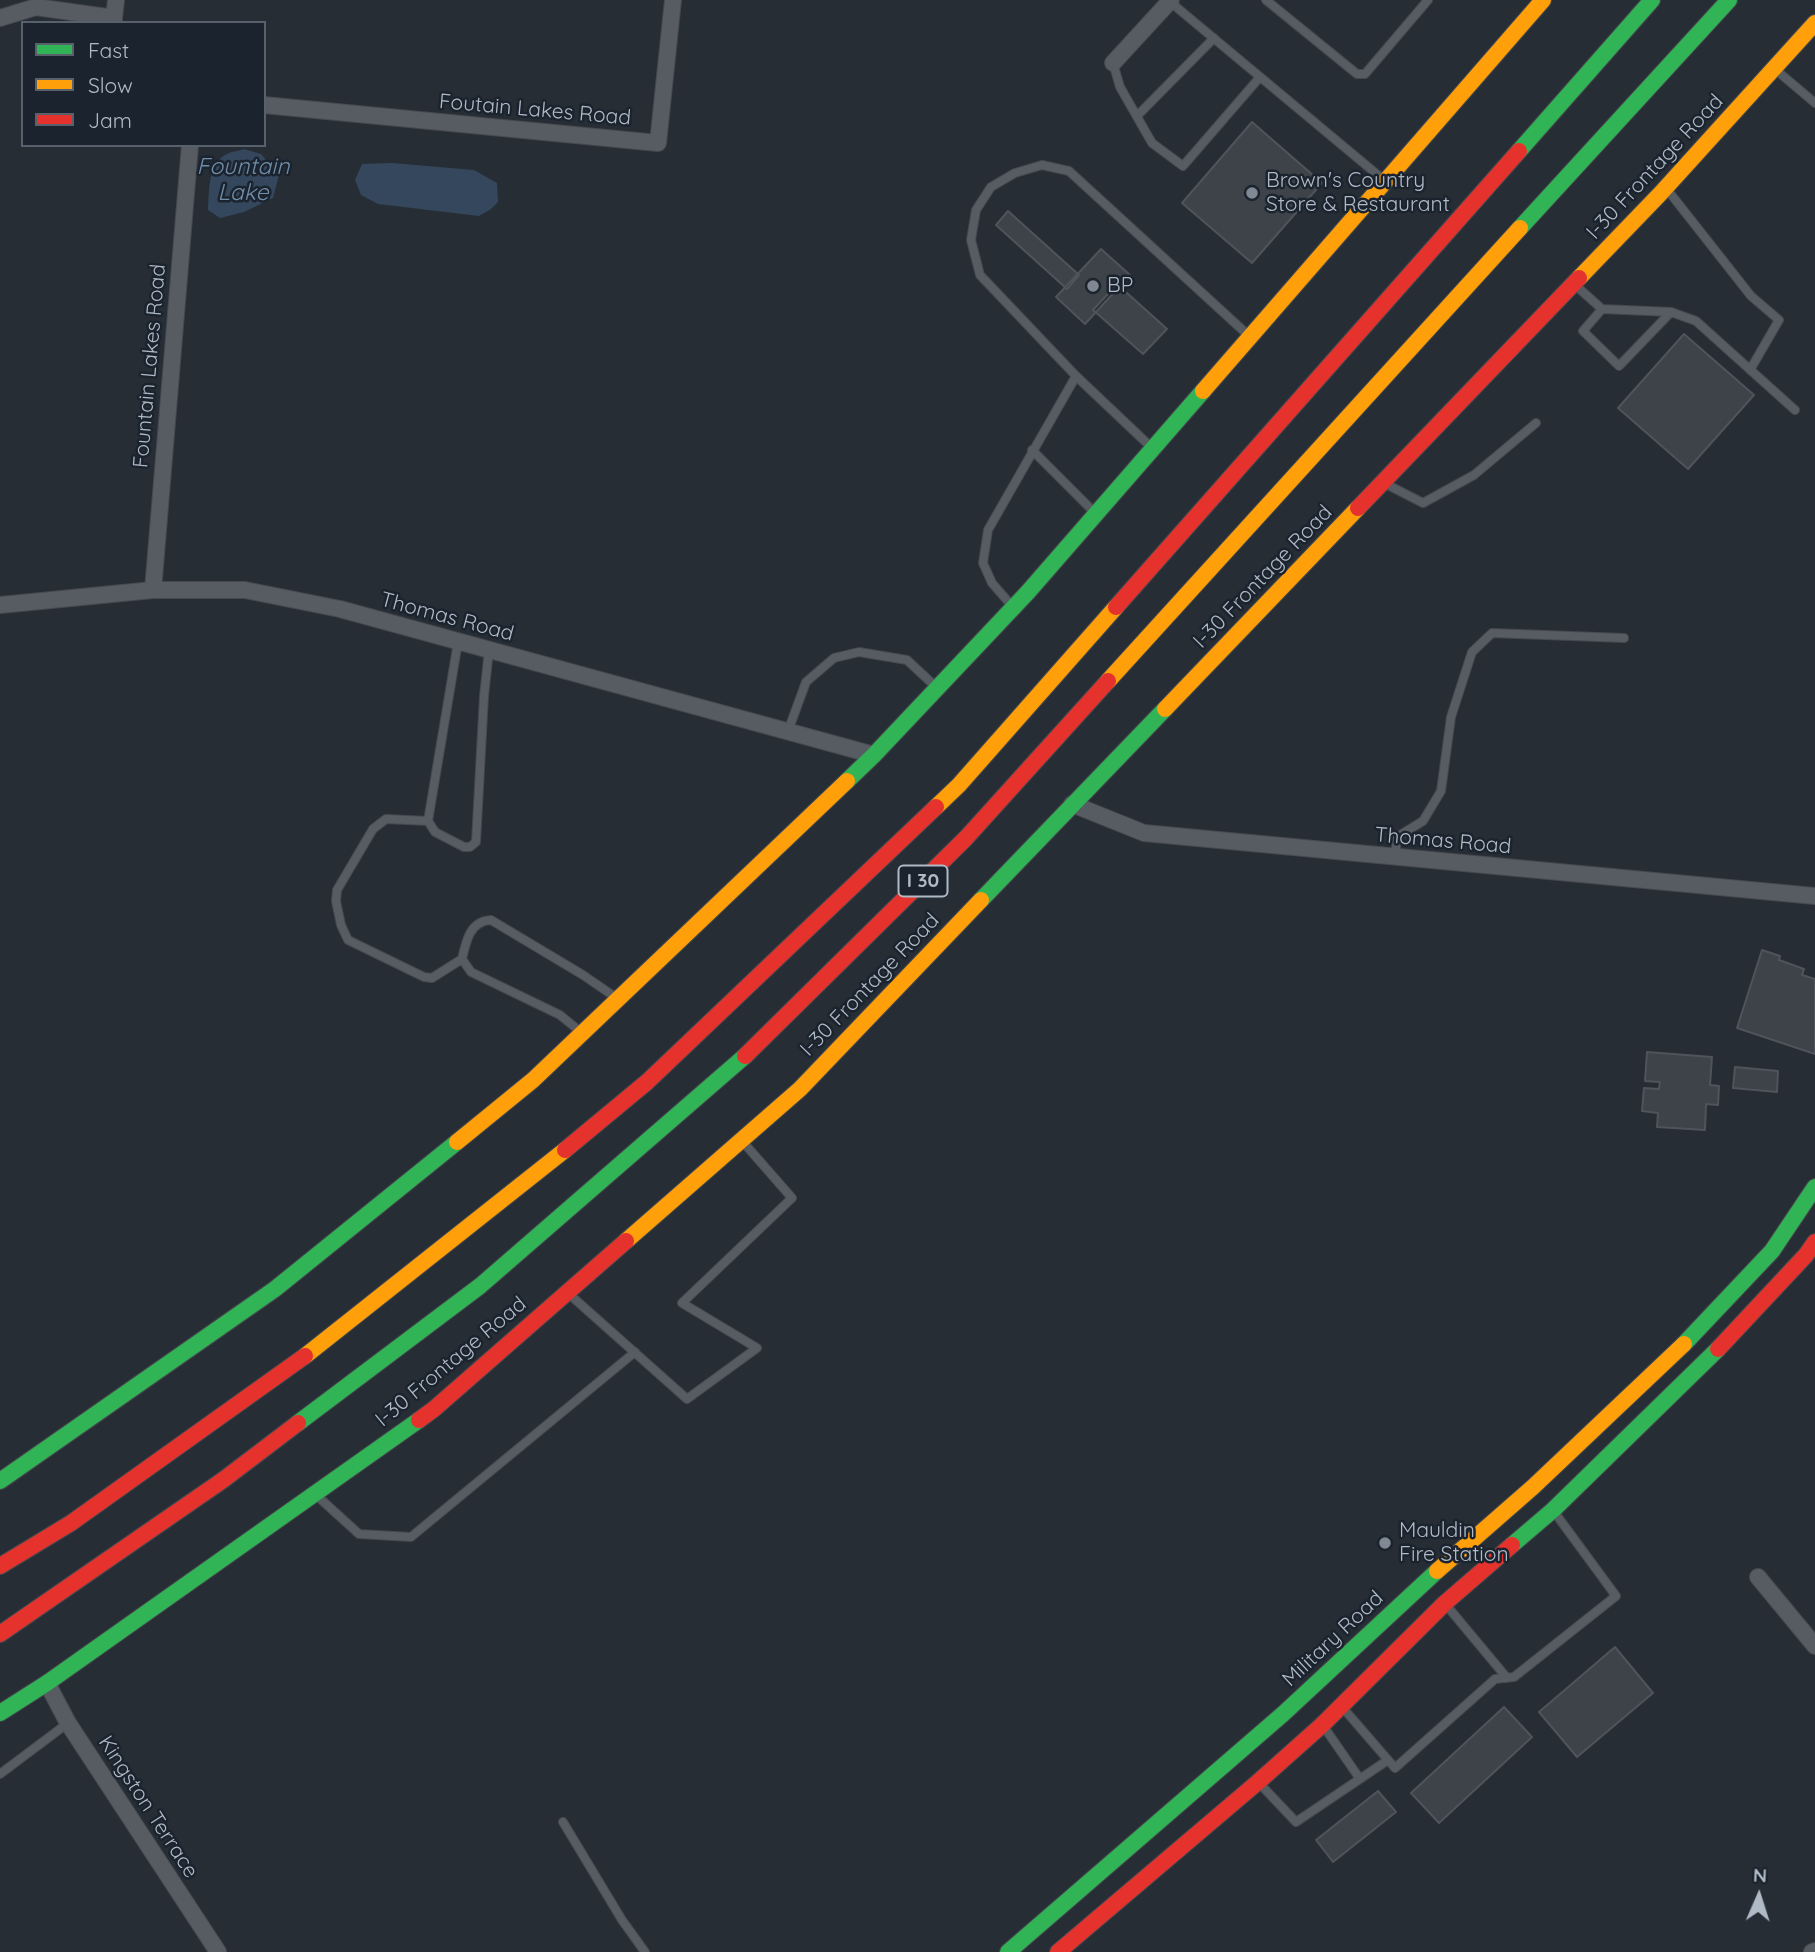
<!DOCTYPE html>
<style>
body{margin:0}
#map{position:relative;width:1815px;height:1952px;overflow:hidden;background:#272d34;font-family:Quicksand,sans-serif}
canvas{display:block}
.legend{position:absolute;left:21px;top:21px;width:245px;height:126px;box-sizing:border-box;background:#1b242e;border:2px solid #57606b;margin:0;padding:9px 12px;list-style:none;font-size:21px;color:#b0bac6}
.legend li{display:flex;align-items:center;gap:14px;height:35px}
.legend b{width:35px;border:2px solid #57606b}
.north{position:absolute;left:1724px;top:1861px;width:70px;height:70px;-webkit-text-stroke:5px #1b242e;paint-order:stroke;rotate:3deg;font-size:19px;font-weight:700;line-height:28px;text-align:center;color:#b0bac6}
.north::after{content:'';display:block;margin:auto;width:24px;height:32px;background:#b0bac6;clip-path:polygon(50% 0,100% 100%,50% 72%,0 100%)}
</style>
<div id="map">
<canvas width="1815" height="1952"></canvas>
<ul class="legend">
<li><b style="height:9px;background:#30b455"></b>Fast</li>
<li><b style="height:9px;background:#ff9f0a"></b>Slow</li>
<li><b style="height:9px;background:#e5322d"></b>Jam</li>
</ul>
<div class="north">N</div>
</div>
<script>
const g = document.querySelector('canvas').getContext('2d');
g.lineJoin = 'round';
function fill(path, color) {
  g.fillStyle = color;
  g.fill(path, 'evenodd');
}
function strokePath(path, color, width, dash) {
  g.strokeStyle = color;
  g.lineWidth = width;
  g.lineCap = dash ? 'butt' : 'round';
  g.setLineDash(dash || []);
  g.stroke(path);
}
function write(font, color, halo, rows, align = 'center') {
  g.font = font + ' Quicksand,sans-serif';
  g.lineWidth = 5;
  g.setLineDash([]);
  g.textBaseline = 'middle';
  g.strokeStyle = halo;
  g.fillStyle = color;
  for (const [text, x, y, turn = 0] of rows) {
    g.save();
    g.translate(x, y);
    g.rotate((+turn || 0) * Math.PI / 180);
    g.textAlign = isNaN(turn) ? turn : align;
    if (halo) g.strokeText(text, 0, 0);
    g.fillText(text, 0, 0);
    g.restore();
  }
}
fill(new Path2D(`
 M244,149L261,154L279,175L273,198L244,212L220,218L208,210C209,192 208,162 227,154C232,151 239,151 244,149Z
 M392,163L474,170L497,183L498,202L491,209L479,216L378,204L361,195L355,180L362,164Z`), '#34475c');
const building = new Path2D(`
 M1252,122L1322,183L1252,263L1182,203Z
 M1008,211L1079,275L1067,289L996,225Z
 M1101,249L1130,275L1085,324L1056,297Z
 M1117,284L1167,329L1143,354L1093,310Z
 M1684,334L1754,395L1688,469L1618,408Z
 M1762,950L1780,956L1779,960L1804,969L1802,975L1815,979V1054L1737,1028Z
 M1647,1052L1712,1057L1710,1085L1719,1086L1718,1105L1706,1104L1705,1130L1657,1127L1658,1113L1642,1111L1644,1088L1659,1089L1660,1082L1645,1081Z
 M1735,1067L1778,1071L1777,1092L1733,1088Z
 M1615,1647L1653,1693L1577,1757L1539,1712Z
 M1504,1707L1532,1737L1439,1823L1411,1793Z
 M1378,1791L1396,1812L1333,1862L1316,1840Z`);
fill(building, '#3e4349');
strokePath(building, '#4f545c', 2);
const lane = new Path2D(`
 M1266,0L1357,74H1365L1428,0
 M1169,1L1385,181
 M1113,63L1120,87L1152,143L1183,166L1260,77
 M1776,70L1815,103
 M1138,115L1214,38
 M1666,188L1751,296L1779,320L1750,370
 M1574,284L1602,309L1671,312L1696,321L1795,410
 M1602,309L1583,331L1619,366L1671,312
 M1151,447L1076,376L980,275L971,240L976,210L991,187L1015,173L1042,165L1069,171L1248,335
 M1032,450L1094,512
 M1384,483L1423,503L1474,475L1536,423
 M1012,606L992,583L983,563L988,530L1076,376
 M458,642L428,821L435,832L464,847H470L476,842L484,696L489,650
 M788,731L806,682L834,658L859,652L907,660L936,687
 M428,821L386,819L373,829L337,890L336,901L341,925L348,940L424,977L432,978L462,959
 M1395,857L1397,837L1423,821L1441,791L1451,717L1472,652L1492,633L1624,638
 M582,1033L560,1015L471,972L462,959C466,941 470,921 491,920L583,975L618,999
 M569,1294L687,1399L757,1348L682,1303L792,1198L743,1142
 M315,1494L359,1534L411,1537L635,1352
 M1447,1606L1507,1678
 M1343,1708L1395,1768L1495,1679L1514,1677L1616,1596L1555,1513
 M1324,1727L1360,1779
 M0,1774L68,1723
 M1260,1784L1296,1822L1388,1760
 M563,1822L622,1920L645,1952`);
const street = new Path2D(`
 M0,18L36,7L114,18V23
 M114,18L116,0
 M1113,63L1171,0
 M264,105L658,143L673,0
 M153,590L190,145
 M0,605L153,590H245L340,609L874,755
 M1072,804L1144,833L1815,896
 M1758,1577L1815,1646
 M47,1683L68,1723L218,1952
 M1812,1952L1815,1951`);
const fast = new Path2D(`
 M1519,151L1652,0
 M1520,228L1729,0
 M847,781L874,755L1028,592L1203,391
 M981,900L1165,709
 M1684,1344L1772,1251L1815,1187
 M298,1423L480,1286L745,1056
 M0,1481L275,1289L457,1142
 M1512,1545L1553,1510L1718,1349
 M0,1713L47,1683L419,1420
 M1008,1952L1283,1714L1437,1571`);
const slow = new Path2D(`
 M1579,278L1660,194L1815,23
 M1203,391L1543,0
 M1108,681L1520,228
 M1165,709L1358,508
 M936,807L959,785L1116,607
 M457,1142L533,1080L847,781
 M626,1241L800,1089L981,900
 M305,1356L565,1150
 M1437,1571L1533,1487L1684,1344`);
const jam = new Path2D(`
 M1358,508L1579,278
 M1116,607L1519,151
 M745,1056L966,838L1108,681
 M565,1150L647,1082L936,807
 M1718,1349L1806,1255L1815,1242
 M419,1420L434,1409L626,1241
 M0,1566L71,1523L305,1356
 M0,1634L223,1480L298,1423
 M1058,1952L1258,1782L1322,1725L1445,1603L1512,1545`);
strokePath(lane, '#45494f', 10);
strokePath(street, '#45494f', 18);
strokePath(fast, '#45494f', 18);
strokePath(slow, '#45494f', 18);
strokePath(jam, '#45494f', 18);
strokePath(lane, '#575c62', 8);
strokePath(street, '#575c62', 16);
strokePath(fast, '#30b455', 16);
strokePath(slow, '#ff9f0a', 16);
strokePath(jam, '#e5322d', 16);
for (const [x, y, r, color] of [
 [1252,193,7,"#808993"],
 [1093,286,7,"#808993"],
 [1385,1543,7,"#808993"]
]) {
  const dot = new Path2D();
  dot.arc(x, y, r, 0, 2 * Math.PI);
  g.fillStyle = color;
  g.fill(dot);
  strokePath(dot, '#1b242e', 2.5);
}
for (const [x, y, w] of [
 [923,881,49]
]) {
  const box = new Path2D();
  box.roundRect(x - w / 2, y - 15.5, w, 31, 5);
  g.fillStyle = '#1b242e';
  g.fill(box);
  strokePath(box, '#b0bac6', 2);
}
write('bold 19px', '#b0bac6', null, [
 ["I 30",923,881]
]);
write('21px', '#b0bac6', '#1b242e', [
 ["Foutain Lakes Road",535,110,5],
 ["I-30 Frontage Road",1655,167,-47],
 ["Fountain Lakes Road",150,366,-85],
 ["I-30 Frontage Road",1263,577,-46],
 ["Thomas Road",447,617,15],
 ["Thomas Road",1443,841,5],
 ["I-30 Frontage Road",870,985,-46],
 ["I-30 Frontage Road",451,1362,-40],
 ["Military Road",1333,1639,-43],
 ["Kingston Terrace",148,1807,57]
]);
write('21px', '#b0bac6', '#1b242e', [
 ["Brown's Country",1266,181],
 ["Store & Restaurant",1266,205],
 ["BP",1107,286],
 ["Mauldin",1399,1531],
 ["Fire Station",1399,1555]
], 'left');
write('italic 23px', '#708da9', '#1b242e', [
 ["Fountain",243,167],
 ["Lake",243,193]
]);
</script>
